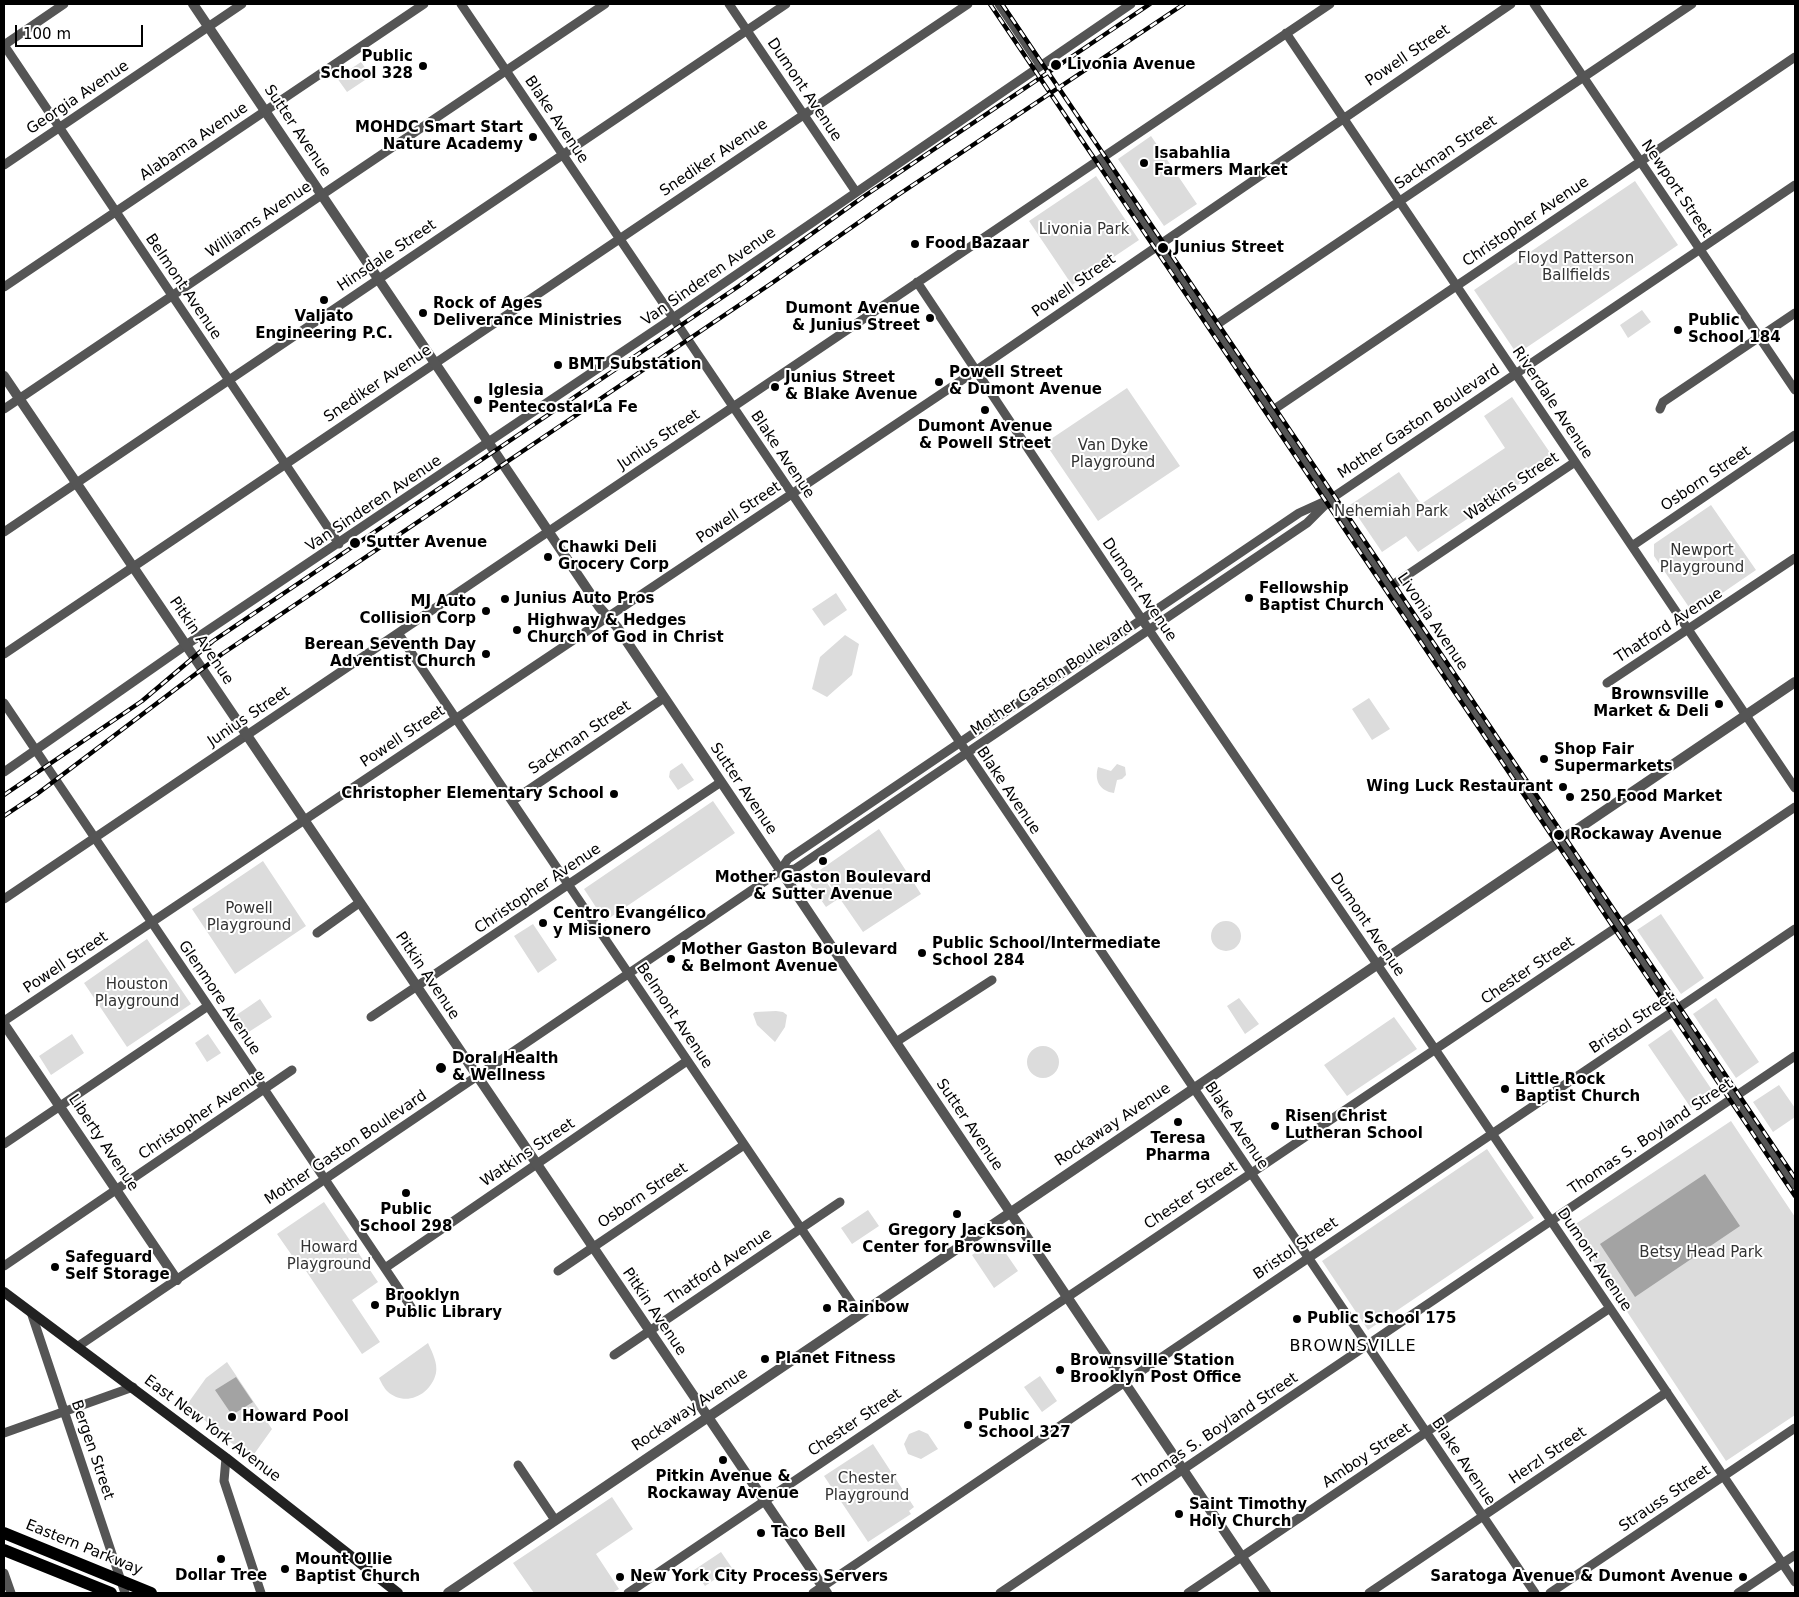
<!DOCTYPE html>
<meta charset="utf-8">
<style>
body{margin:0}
#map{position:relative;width:1799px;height:1597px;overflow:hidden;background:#fff;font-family:"DejaVu Sans",sans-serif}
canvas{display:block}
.frame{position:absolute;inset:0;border:5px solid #000;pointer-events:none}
.scale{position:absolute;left:15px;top:25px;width:128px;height:22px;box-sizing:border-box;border:2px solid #000;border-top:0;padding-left:6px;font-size:15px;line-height:18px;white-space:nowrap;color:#000;-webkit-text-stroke:4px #fff;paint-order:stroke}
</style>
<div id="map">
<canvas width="1799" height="1597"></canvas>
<div class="frame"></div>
<div class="scale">100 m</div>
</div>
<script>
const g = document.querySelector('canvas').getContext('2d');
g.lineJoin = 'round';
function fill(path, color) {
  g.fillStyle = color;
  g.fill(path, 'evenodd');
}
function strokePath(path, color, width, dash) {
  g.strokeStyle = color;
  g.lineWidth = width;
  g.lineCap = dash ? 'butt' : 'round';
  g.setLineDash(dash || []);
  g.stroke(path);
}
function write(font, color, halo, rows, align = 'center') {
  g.font = font + ' "DejaVu Sans",sans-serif';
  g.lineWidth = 4;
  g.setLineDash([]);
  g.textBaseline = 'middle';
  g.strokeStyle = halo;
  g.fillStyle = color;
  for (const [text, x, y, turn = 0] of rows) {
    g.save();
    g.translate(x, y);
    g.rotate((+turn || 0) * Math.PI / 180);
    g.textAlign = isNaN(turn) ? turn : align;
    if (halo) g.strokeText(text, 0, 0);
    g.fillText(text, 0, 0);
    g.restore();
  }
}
fill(new Path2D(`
 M361,62L371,76L347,92L337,78Z
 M1151,136L1197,204L1164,226L1118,159Z
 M1096,176L1139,240L1072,285L1029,221Z
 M1635,181L1678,245L1517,354L1474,290Z
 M1642,310L1651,322L1628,338L1620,325Z
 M1127,388L1180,466L1098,521L1045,443Z
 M1512,397L1555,460L1418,552L1406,536L1382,552L1350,505L1399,472L1421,504L1505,448L1484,416Z
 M1711,505L1756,570L1693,613L1654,556V544Z
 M836,593L847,610L824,626L812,609Z
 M845,635L859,644L852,675L827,697L812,689L820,657Z
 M1369,698L1390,729L1372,740L1352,709Z
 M682,763L694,780L678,790L669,777L670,771Z
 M1117,764L1125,767L1126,775L1122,779L1117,780L1114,793C1100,791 1094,781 1098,767L1111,771Z
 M713,801L735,833L605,921L584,889Z
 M879,829L921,894L863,932L820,870Z
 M263,861L306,926L235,974L192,909Z
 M819,871L838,899L826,907L807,880Z
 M1661,914L1704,978L1681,994L1637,930Z
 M1211 936a15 15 0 1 1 30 0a15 15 0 1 1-30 0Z
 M533,924L557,960L538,973L514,936Z
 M147,939L191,1004L127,1047L84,983Z
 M1239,998L1259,1024L1245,1034L1227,1006Z
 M1716,998L1759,1062L1736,1078L1693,1014Z
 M260,999L272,1017L244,1035L232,1018Z
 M776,1011L783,1012L787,1015L785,1027L775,1042L757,1025L753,1014L755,1012Z
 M1394,1017L1417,1049L1347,1096L1324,1065Z
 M1671,1029L1714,1093L1691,1108L1648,1045Z
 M72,1034L84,1053L51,1075L39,1056Z
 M208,1034L221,1053L207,1062L195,1043Z
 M1027 1062a16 16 0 1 1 32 0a16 16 0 1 1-32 0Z
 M1779,1085L1795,1108V1117L1773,1132L1753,1102Z
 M1731,1121L1795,1217V1415L1726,1461L1571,1227Z
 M1487,1149L1534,1218L1368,1330L1322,1261Z
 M324,1202L378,1282L352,1300L380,1342L362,1354L302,1265L300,1267L277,1234Z
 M868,1210L879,1226L852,1244L841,1228Z
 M996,1239L1018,1271L994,1288L972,1255Z
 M428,1343C432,1352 438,1363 436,1373C431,1395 405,1408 387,1391C384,1388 381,1382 379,1378Z
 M227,1362L272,1429L252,1457L214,1431L216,1429L186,1406L206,1378Z
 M1040,1376L1057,1401L1042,1412L1024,1387Z
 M919,1430L928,1434L938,1449L921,1459L908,1454L904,1444L909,1434Z
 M873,1444L914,1507L909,1511L911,1514L868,1542L824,1476Z
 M612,1497L633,1529L596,1554L619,1589L612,1593H534L513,1563Z
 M721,1552L732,1568L705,1586L694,1570Z`), '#dcdcdc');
fill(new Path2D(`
 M1705,1174L1740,1226L1635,1297L1600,1244Z
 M236,1377L253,1402L232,1415L215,1390Z`), '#a3a3a3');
strokePath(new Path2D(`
 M64,4L4,45L339,544
 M461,4L1535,1593
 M729,4L856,192
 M999,4L1040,65
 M1534,4L1795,390
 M1286,33L1795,788
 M1102,158L1739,1102
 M4,165L242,4
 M917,282L1149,630L1441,1058L1795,1582
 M4,287L424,4
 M1216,325L1692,4
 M4,409L605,4
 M1660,409L1663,402L1795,313
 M1273,410L1795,57
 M4,532L786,4
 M1632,546L1795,435
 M1391,586L1575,462
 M398,633L859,1314
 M4,654L968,4
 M1607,683L1795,558
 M4,703L411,1307
 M4,772L186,645L673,318L1131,4
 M512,801L664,698
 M780,871L795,869L1307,523L1326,504
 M4,899L1330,4
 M317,933L359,903
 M371,1017L721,782
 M4,1021L965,378L1511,4
 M896,1042L992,980
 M1744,1109L1795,1185
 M4,1144L208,1006
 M4,1266L292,1070
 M385,1268L687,1061
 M558,1271L744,1145
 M32,1315L125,1593
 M77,1347L780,871L788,859L1299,513L1332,498L1795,185
 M614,1355L840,1202
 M4,1433L133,1387
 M226,1458L224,1481L261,1593
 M518,1465L555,1520
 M4,1573L11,1593
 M628,1593L1795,807
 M813,1593L1795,929
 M1000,1593L1795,1056
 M1188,1593L1610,1308
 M1369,1593L1667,1392
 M1550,1593L1795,1428
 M1738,1593L1795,1555`), '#555', 9);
strokePath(new Path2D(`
 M193,4L600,608L617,627L1266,1593
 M4,376L827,1593
 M4,1024L177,1280
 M448,1593L1795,682`), '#555', 10);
strokePath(new Path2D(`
 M4,1292L226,1458L398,1593`), '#222', 10);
strokePath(new Path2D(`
 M4,1533L151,1593
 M4,1550L111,1593`), '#000', 12);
const rail = new Path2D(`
 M990,4L1795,1196
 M1002,4L1795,1178
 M4,795L142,701L213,641L739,286L863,197L1150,4
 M4,816L37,794L222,654L772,283L895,197L1184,4`);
strokePath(rail, '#000', 4.5);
strokePath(rail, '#fff', 2.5, [8]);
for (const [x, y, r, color] of [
 [1056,65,6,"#000"],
 [423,66,5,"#000"],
 [533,137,5,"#000"],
 [1144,163,5,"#000"],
 [915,244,5,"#000"],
 [1163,248,6,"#000"],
 [324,300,5,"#000"],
 [423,313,5,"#000"],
 [930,318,5,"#000"],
 [1678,330,5,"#000"],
 [558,365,5,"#000"],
 [939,382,5,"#000"],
 [775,387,5,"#000"],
 [478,400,5,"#000"],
 [985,410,5,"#000"],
 [355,543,6,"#000"],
 [548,557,5,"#000"],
 [1249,598,5,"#000"],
 [505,599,5,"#000"],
 [486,611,5,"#000"],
 [517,630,5,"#000"],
 [486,654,5,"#000"],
 [1719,704,5,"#000"],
 [1544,759,5,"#000"],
 [1563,787,5,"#000"],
 [614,794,5,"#000"],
 [1570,797,5,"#000"],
 [1559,835,6,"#000"],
 [823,861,5,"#000"],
 [543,923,5,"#000"],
 [922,953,5,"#000"],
 [671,959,5,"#000"],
 [441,1068,6,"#000"],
 [1505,1089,5,"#000"],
 [1178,1122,5,"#000"],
 [1275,1126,5,"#000"],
 [406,1193,5,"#000"],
 [957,1214,5,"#000"],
 [55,1267,5,"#000"],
 [375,1305,5,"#000"],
 [827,1308,5,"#000"],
 [1297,1319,5,"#000"],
 [765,1359,5,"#000"],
 [1060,1370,5,"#000"],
 [232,1417,5,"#000"],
 [968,1425,5,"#000"],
 [723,1460,5,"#000"],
 [1179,1514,5,"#000"],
 [761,1533,5,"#000"],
 [221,1559,5,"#000"],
 [285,1569,5,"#000"],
 [620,1577,5,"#000"],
 [1743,1577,5,"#000"]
]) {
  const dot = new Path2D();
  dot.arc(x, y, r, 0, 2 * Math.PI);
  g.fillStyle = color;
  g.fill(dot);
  strokePath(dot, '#fff', 2);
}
write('15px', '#000', '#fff', [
 ["Powell Street",1408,56,-34],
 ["Dumont Avenue",804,90,56],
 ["Georgia Avenue",78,98,-34],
 ["Blake Avenue",556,120,56],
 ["Sutter Avenue",297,131,56],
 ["Alabama Avenue",194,142,-34],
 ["Sackman Street",1446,153,-34],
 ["Snediker Avenue",714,158,-34],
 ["Newport Street",1676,189,56],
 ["Williams Avenue",259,220,-34],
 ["Christopher Avenue",1526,222,-34],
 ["Hinsdale Street",387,256,-34],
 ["Van Sinderen Avenue",709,277,-35],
 ["Powell Street",1074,286,-35],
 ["Belmont Avenue",183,287,56],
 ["Snediker Avenue",378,384,-34],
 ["Riverdale Avenue",1552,403,56],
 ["Mother Gaston Boulevard",1419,422,-34],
 ["Junius Street",659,440,-34],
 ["Blake Avenue",782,455,56],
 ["Osborn Street",1706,479,-34],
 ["Watkins Street",1512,487,-34],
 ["Van Sinderen Avenue",374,504,-34],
 ["Powell Street",739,513,-34],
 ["Dumont Avenue",1139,590,56],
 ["Livonia Avenue",1432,622,56],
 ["Thatford Avenue",1669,626,-33],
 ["Pitkin Avenue",201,641,56],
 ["Mother Gaston Boulevard",1052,679,-34],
 ["Junius Street",249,717,-34],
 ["Powell Street",403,737,-34],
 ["Sackman Street",580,738,-34],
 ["Sutter Avenue",743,789,56],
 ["Blake Avenue",1008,791,56],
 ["Christopher Avenue",538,889,-34],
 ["Dumont Avenue",1367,925,56],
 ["Powell Street",66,963,-34],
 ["Chester Street",1528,971,-34],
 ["Pitkin Avenue",427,976,56],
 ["Glenmore Avenue",219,998,56],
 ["Belmont Avenue",674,1016,56],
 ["Bristol Street",1632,1023,-34],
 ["Christopher Avenue",202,1115,-34],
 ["Sutter Avenue",969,1125,56],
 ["Rockaway Avenue",1113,1125,-34],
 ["Blake Avenue",1236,1126,56],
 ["Thomas S. Boyland Street",1651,1137,-34],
 ["Liberty Avenue",103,1143,56],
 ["Mother Gaston Boulevard",346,1148,-34],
 ["Watkins Street",528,1153,-34],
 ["Osborn Street",643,1196,-34],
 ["Chester Street",1191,1196,-34],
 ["Bristol Street",1296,1249,-34],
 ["Dumont Avenue",1594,1260,56],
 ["Thatford Avenue",719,1267,-34],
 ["Pitkin Avenue",654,1312,56],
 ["Rockaway Avenue",690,1410,-34],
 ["Chester Street",855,1423,-34],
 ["East New York Avenue",212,1429,37],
 ["Thomas S. Boyland Street",1216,1431,-34],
 ["Bergen Street",92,1450,71],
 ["Amboy Street",1367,1456,-34],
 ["Herzl Street",1548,1456,-34],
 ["Blake Avenue",1463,1462,56],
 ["Strauss Street",1665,1499,-34],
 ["Eastern Parkway",84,1548,22]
]);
write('bold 15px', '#000', '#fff', [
 ["Public",413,57,"right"],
 ["School 328",413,74,"right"],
 ["Livonia Avenue",1067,65],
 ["MOHDC Smart Start",523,128,"right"],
 ["Nature Academy",523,145,"right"],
 ["Isabahlia",1154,154],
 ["Farmers Market",1154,171],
 ["Food Bazaar",925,244],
 ["Junius Street",1174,248],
 ["Rock of Ages",433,304],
 ["Deliverance Ministries",433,321],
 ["Dumont Avenue",920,309,"right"],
 ["& Junius Street",920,326,"right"],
 ["Valjato",324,317,"center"],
 ["Engineering P.C.",324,334,"center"],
 ["Public",1688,321],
 ["School 184",1688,338],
 ["BMT Substation",568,365],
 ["Powell Street",949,373],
 ["& Dumont Avenue",949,390],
 ["Junius Street",785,378],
 ["& Blake Avenue",785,395],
 ["Iglesia",488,391],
 ["Pentecostal La Fe",488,408],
 ["Dumont Avenue",985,427,"center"],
 ["& Powell Street",985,444,"center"],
 ["Sutter Avenue",366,543],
 ["Chawki Deli",558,548],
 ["Grocery Corp",558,565],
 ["Fellowship",1259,589],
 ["Baptist Church",1259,606],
 ["Junius Auto Pros",515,599],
 ["MJ Auto",476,602,"right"],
 ["Collision Corp",476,619,"right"],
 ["Highway & Hedges",527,621],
 ["Church of God in Christ",527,638],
 ["Berean Seventh Day",476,645,"right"],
 ["Adventist Church",476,662,"right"],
 ["Brownsville",1709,695,"right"],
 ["Market & Deli",1709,712,"right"],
 ["Shop Fair",1554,750],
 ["Supermarkets",1554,767],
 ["Wing Luck Restaurant",1553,787,"right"],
 ["Christopher Elementary School",604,794,"right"],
 ["250 Food Market",1580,797],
 ["Rockaway Avenue",1570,835],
 ["Mother Gaston Boulevard",823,878,"center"],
 ["& Sutter Avenue",823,895,"center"],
 ["Centro Evangélico",553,914],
 ["y Misionero",553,931],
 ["Public School/Intermediate",932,944],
 ["School 284",932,961],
 ["Mother Gaston Boulevard",681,950],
 ["& Belmont Avenue",681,967],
 ["Doral Health",452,1059],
 ["& Wellness",452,1076],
 ["Little Rock",1515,1080],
 ["Baptist Church",1515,1097],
 ["Risen Christ",1285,1117],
 ["Lutheran School",1285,1134],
 ["Teresa",1178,1139,"center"],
 ["Pharma",1178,1156,"center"],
 ["Public",406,1210,"center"],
 ["School 298",406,1227,"center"],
 ["Gregory Jackson",957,1231,"center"],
 ["Center for Brownsville",957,1248,"center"],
 ["Safeguard",65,1258],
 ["Self Storage",65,1275],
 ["Brooklyn",385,1296],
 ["Public Library",385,1313],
 ["Rainbow",837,1308],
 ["Public School 175",1307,1319],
 ["Planet Fitness",775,1359],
 ["Brownsville Station",1070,1361],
 ["Brooklyn Post Office",1070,1378],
 ["Public",978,1416],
 ["School 327",978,1433],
 ["Howard Pool",242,1417],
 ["Pitkin Avenue &",723,1477,"center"],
 ["Rockaway Avenue",723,1494,"center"],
 ["Saint Timothy",1189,1505],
 ["Holy Church",1189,1522],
 ["Taco Bell",771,1533],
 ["Mount Ollie",295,1560],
 ["Baptist Church",295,1577],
 ["Dollar Tree",221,1576,"center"],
 ["New York City Process Servers",630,1577],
 ["Saratoga Avenue & Dumont Avenue",1733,1577,"right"]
], 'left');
write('15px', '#333', '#fff', [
 ["Livonia Park",1084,230],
 ["Floyd Patterson",1576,259],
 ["Ballfields",1576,276],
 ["Van Dyke",1113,446],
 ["Playground",1113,463],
 ["Nehemiah Park",1391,512],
 ["Newport",1702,551],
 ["Playground",1702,568],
 ["Powell",249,909],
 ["Playground",249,926],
 ["Houston",137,985],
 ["Playground",137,1002],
 ["Howard",329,1248],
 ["Playground",329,1265],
 ["Betsy Head Park",1701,1253],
 ["Chester",867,1479],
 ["Playground",867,1496]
]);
g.letterSpacing = '1px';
write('16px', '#000', '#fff', [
 ["BROWNSVILLE",1353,1347]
]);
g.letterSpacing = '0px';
</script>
